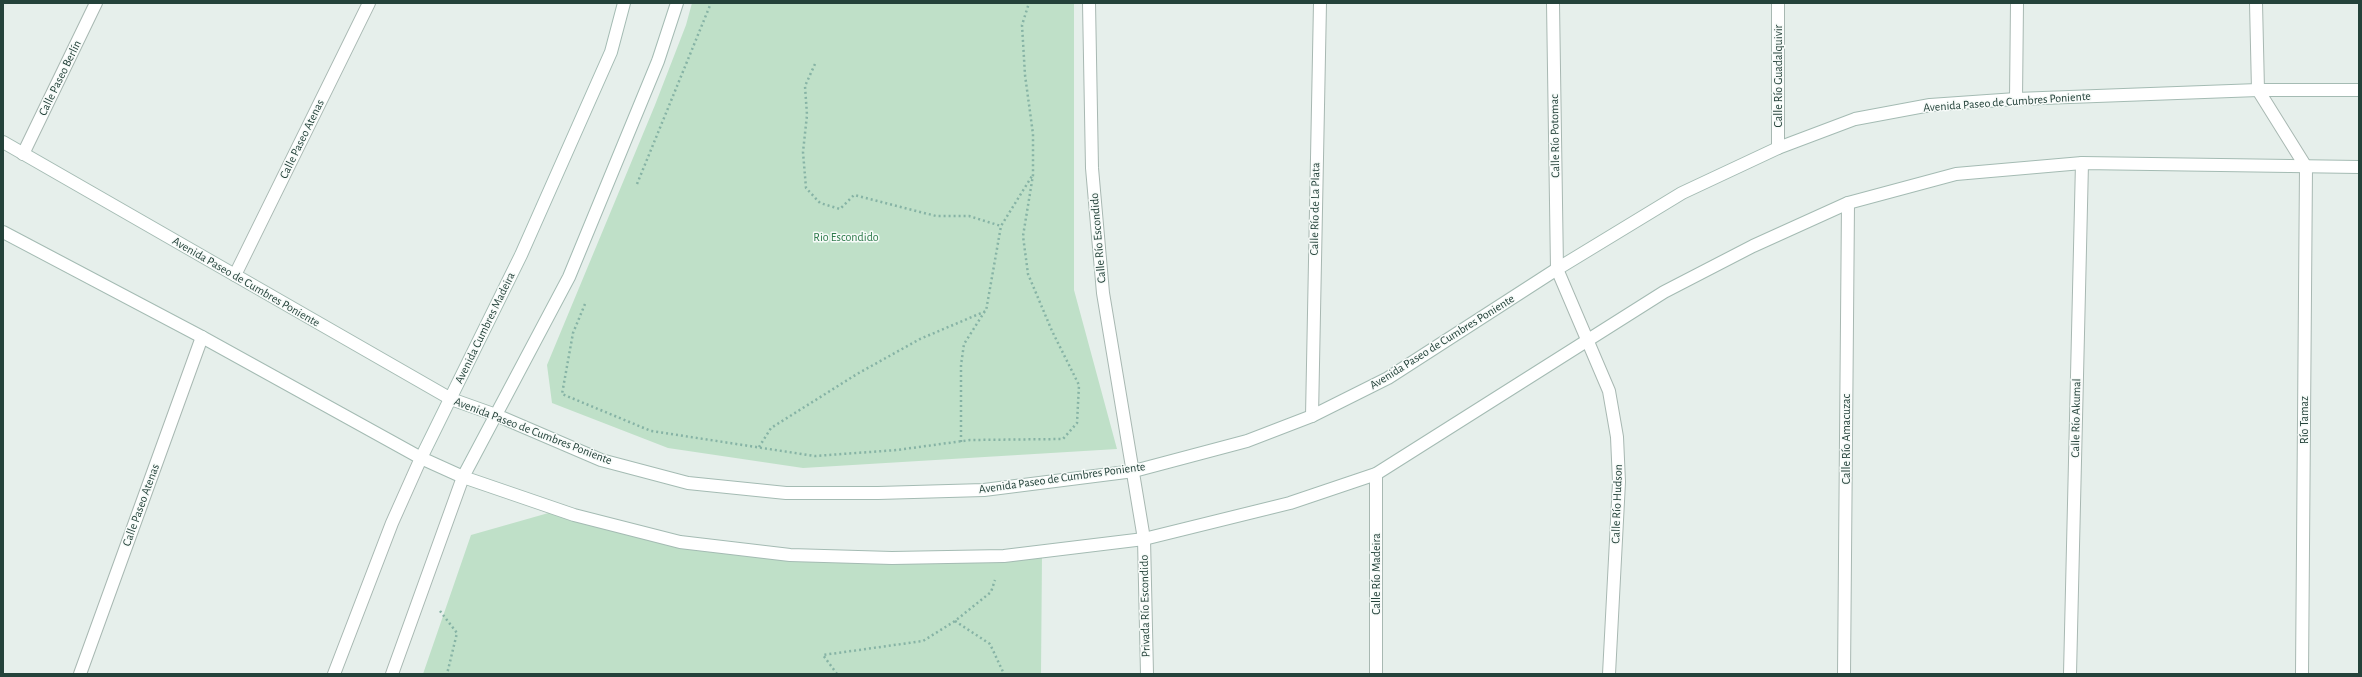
<!DOCTYPE html>
<meta charset="utf-8">
<style>
body{margin:0}
#map{position:relative;width:2362px;height:677px;overflow:hidden;background:#e6efeb;font-family:"Alegreya Sans",sans-serif}
canvas{display:block}
.frame{position:absolute;inset:0;border:4px solid #24423a;pointer-events:none}
</style>
<div id="map">
<canvas width="2362" height="677"></canvas>
<div class="frame"></div>
</div>
<script>
const g = document.querySelector('canvas').getContext('2d');
g.lineJoin = 'round';
function fill(path, color) {
  g.fillStyle = color;
  g.fill(path, 'evenodd');
}
function strokePath(path, color, width, dash) {
  g.strokeStyle = color;
  g.lineWidth = width;
  g.lineCap = dash ? 'butt' : 'round';
  g.setLineDash(dash || []);
  g.stroke(path);
}
function write(font, color, halo, rows, align = 'center') {
  g.font = font + ' "Alegreya Sans",sans-serif';
  g.lineWidth = 3;
  g.setLineDash([]);
  g.textBaseline = 'middle';
  g.strokeStyle = halo;
  g.fillStyle = color;
  for (const [text, x, y, turn = 0] of rows) {
    g.save();
    g.translate(x, y);
    g.rotate((+turn || 0) * Math.PI / 180);
    g.textAlign = isNaN(turn) ? turn : align;
    if (halo) g.strokeText(text, 0, 0);
    g.fillText(text, 0, 0);
    g.restore();
  }
}
fill(new Path2D(`
 M692,3H1074V290L1117,449L803,468L668,448L552,403L547,365L655,105L686,25Z
 M559,510L786,559L1042,555L1041,674H423L471,535Z`), '#bfe0c8');
const street = new Path2D(`
 M1089,3L1092,168L1103,293L1144,539L1147,674
 M1553,3L1557,269L1609,391L1617,437L1619,482L1609,674
 M2256,3L2258,90L2306,167L2302,674
 M2016,99L2017,3
 M1778,148V3
 M23,154L96,3
 M235,275L369,3
 M1312,416L1320,3
 M1376,474V674
 M80,674L202,337
 M334,674L392,523L421,458
 M392,674L463,477
 M1844,674L1848,203
 M2070,674L2082,163`);
const secondary = new Path2D(`
 M3,142L451,399L496,415L601,460L688,483L786,493H878L984,490L1134,471L1247,441L1312,416L1388,378L1557,269L1682,193L1778,148L1855,119L1930,105L2016,99L2258,90H2359
 M3,232L202,337L421,458L463,477L574,515L680,542L790,555L892,558L1004,556L1144,539L1290,503L1376,474L1664,292L1753,246L1848,203L1956,174L2082,163L2359,167
 M421,458L521,255L611,52L624,3
 M463,477L569,277L658,61L677,3`);
strokePath(street, '#a8b8b2', 14);
strokePath(secondary, '#a4bbb3', 14);
strokePath(new Path2D(`
 M815,64L805,86L807,115L803,152L806,188L820,203L840,209L854,195L936,216H969L1001,226L1032,176
 M637,184L711,3
 M585,304L573,333L562,394L651,431L815,456L897,450L970,440L1063,439L1077,423L1079,385L1052,331L1028,274L1023,236L1033,175V134L1025,75L1022,25L1029,3
 M961,442V365L964,344L985,311
 M759,447L771,428L857,374L920,339L986,311L1001,226
 M440,611L457,633L447,674
 M955,621L990,644L1004,674
 M837,674L823,655L923,641L955,621L991,592L995,580`), '#86b3a5', 2.5, [2, 3]);
strokePath(street, '#fff', 12);
strokePath(secondary, '#fff', 12);
write('12px', '#24423a', '#f7fbf9', [
 ["Calle Río Guadalquivir",1778,76,-90],
 ["Calle Paseo Berlín",60,78,-64],
 ["Avenida Paseo de Cumbres Poniente",2007,102,-4],
 ["Calle Río Potomac",1555,136,-91],
 ["Calle Paseo Atenas",302,139,-64],
 ["Calle Río de La Plata",1315,209,-89],
 ["Calle Río Escondido",1098,238,-95],
 ["Avenida Paseo de Cumbres Poniente",246,282,30],
 ["Avenida Cumbres Madeira",485,328,-64],
 ["Avenida Paseo de Cumbres Poniente",1442,342,-32],
 ["Calle Río Akumal",2076,418,-89],
 ["Río Tamaz",2304,420,-90],
 ["Avenida Paseo de Cumbres Poniente",533,431,21],
 ["Calle Río Amacuzac",1846,439,-90],
 ["Avenida Paseo de Cumbres Poniente",1062,478,-8],
 ["Calle Río Hudson",1617,504,-88],
 ["Calle Paseo Atenas",141,505,-70],
 ["Calle Río Madeira",1376,574,-90],
 ["Privada Río Escondido",1145,606,-91]
]);
write('12px', '#2d7a4b', '#f7fbf9', [
 ["Rio Escondido",846,237]
]);
</script>
